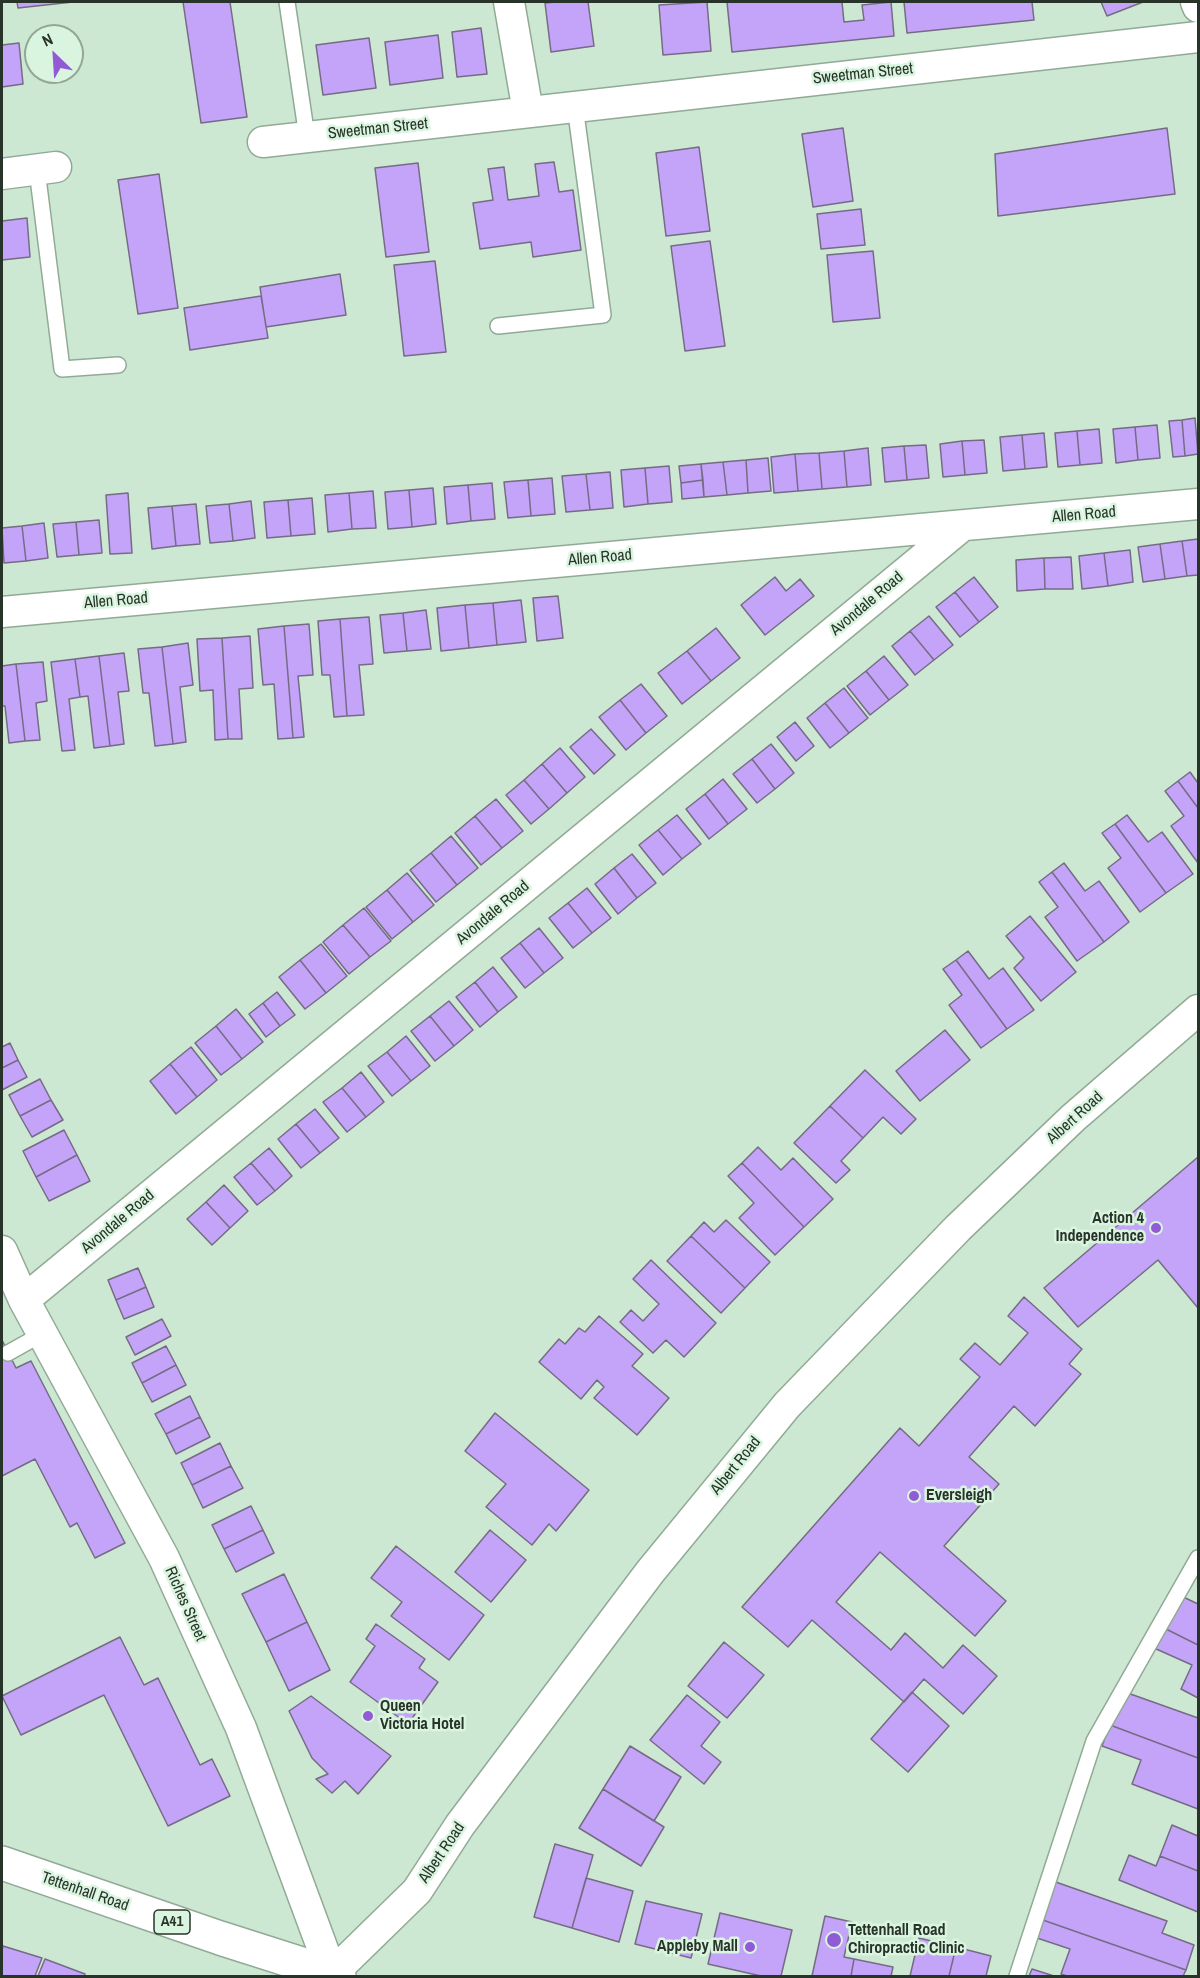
<!DOCTYPE html>
<style>
body{margin:0}
#map{position:relative;width:1200px;height:1978px;overflow:hidden;background:#cde8d2;font-family:"Archivo Narrow",sans-serif}
canvas{display:block}
.frame{position:absolute;inset:0;border:3px solid #28332a;pointer-events:none}
.north{position:absolute;left:24px;top:24px;width:60px;height:60px;box-sizing:border-box;background:#daf5df;border:2px solid #93a797;border-radius:50%;rotate:335deg;font-size:16px;font-weight:700;line-height:24px;text-align:center;color:#28332a}
.north::after{content:'';display:block;margin:auto;width:21px;height:27px;background:#905bd4;clip-path:polygon(50% 0,100% 100%,50% 72%,0 100%)}
</style>
<div id="map">
<canvas width="1200" height="1978"></canvas>
<div class="frame"></div>
<div class="north">N</div>
</div>
<script>
const g = document.querySelector('canvas').getContext('2d');
g.lineJoin = 'round';
function fill(path, color) {
  g.fillStyle = color;
  g.fill(path, 'evenodd');
}
function strokePath(path, color, width, dash) {
  g.strokeStyle = color;
  g.lineWidth = width;
  g.lineCap = dash ? 'butt' : 'round';
  g.setLineDash(dash || []);
  g.stroke(path);
}
function write(font, color, halo, rows, align = 'center') {
  g.font = font + ' "Archivo Narrow",sans-serif';
  g.lineWidth = 5;
  g.setLineDash([]);
  g.textBaseline = 'middle';
  g.strokeStyle = halo;
  g.fillStyle = color;
  for (const [text, x, y, turn = 0] of rows) {
    g.save();
    g.translate(x, y);
    g.rotate((+turn || 0) * Math.PI / 180);
    g.textAlign = isNaN(turn) ? turn : align;
    if (halo) g.strokeText(text, 0, 0);
    g.fillText(text, 0, 0);
    g.restore();
  }
}
const building = new Path2D(`
 M17,2H73L18,8Z
 M183,2H230L247,117L201,123Z
 M556,2H588L594,46L551,52L545,3Z
 M707,2L711,51L663,55L659,5Z
 M727,2H842L844,22L864,20L862,5L891,2L894,36L732,52Z
 M904,2H1032L1034,20L907,33Z
 M1101,2H1143L1107,16Z
 M481,28L487,74L457,77L452,32Z
 M438,35L443,78L390,85L385,42Z
 M369,38L376,88L323,95L316,45Z
 M19,43L23,84L2,87V45Z
 M843,128L853,201L813,207L802,134Z
 M1167,128L1175,194L998,216L995,154Z
 M699,147L710,231L666,236L656,153Z
 M554,162L559,192L573,190L581,250L533,257L531,242L480,249L473,203L493,200L488,169L504,167L508,200L539,196L535,164Z
 M418,163L429,252L386,257L375,168Z
 M159,174L178,308L138,314L118,180Z
 M861,209L865,245L821,249L817,214Z
 M27,218L30,257L2,260V221Z
 M710,241L725,346L685,351L671,246Z
 M873,251L880,318L833,322L827,255Z
 M435,261L446,352L404,356L394,265Z
 M340,274L346,315L266,327L260,287Z
 M261,296L268,338L190,350L184,308Z
 M1195,418L1198,454L1185,456L1182,420Z
 M1182,420L1185,456L1173,457L1169,421Z
 M1157,425L1160,458L1138,460L1135,427Z
 M1135,427L1138,460L1116,463L1113,429Z
 M1099,429L1102,463L1080,465L1077,431Z
 M1077,431L1080,465L1058,467L1055,433Z
 M1044,433L1047,467L1025,469L1022,435Z
 M1022,435L1025,469L1003,471L1000,437Z
 M984,440L987,473L965,475L962,441Z
 M962,441L965,475L943,477L940,444Z
 M926,445L929,478L907,480L904,446Z
 M904,446L907,480L885,482L882,448Z
 M868,448L871,485L847,487L844,451Z
 M844,451L847,487L822,489L819,453Z
 M819,453L822,489L798,491L795,454Z
 M795,454L798,491L774,493L771,457Z
 M768,458L771,491L748,493L746,460Z
 M746,460L748,493L727,495L723,462Z
 M723,462L727,495L704,497L701,464Z
 M701,464L703,480L681,483L679,466Z
 M669,466L672,502L648,504L645,468Z
 M645,468L648,504L624,507L621,470Z
 M610,472L613,508L590,510L586,474Z
 M586,474L590,510L566,512L562,476Z
 M552,478L555,514L531,516L528,480Z
 M528,480L531,516L508,518L504,482Z
 M703,480L704,497L682,499L681,483Z
 M492,483L495,519L471,521L468,485Z
 M468,485L471,521L447,524L444,487Z
 M433,488L436,524L412,527L409,490Z
 M409,490L412,527L388,529L385,492Z
 M373,491L376,528L352,529L349,493Z
 M128,493L132,553L110,554L106,495Z
 M349,493L352,529L328,532L325,495Z
 M312,498L315,534L291,536L288,500Z
 M288,500L291,536L267,538L264,502Z
 M251,501L255,538L233,541L229,504Z
 M196,504L200,544L176,546L172,506Z
 M229,504L233,541L210,543L206,506Z
 M172,506L176,546L152,549L148,508Z
 M99,520L102,553L79,555L76,522Z
 M76,522L79,555L57,557L53,524Z
 M44,523L48,558L26,561L22,526Z
 M22,526L26,561L4,563L2,528Z
 M1198,539V575L1187,576L1182,541Z
 M1182,541L1187,576L1165,579L1160,544Z
 M1160,544L1165,579L1143,582L1138,547Z
 M1130,550L1133,582L1108,586L1104,553Z
 M1104,553L1108,586L1082,589L1079,556Z
 M1071,557L1073,589H1045L1044,558Z
 M1044,558L1045,589L1017,591L1016,560Z
 M775,577L786,591L800,579L814,596L765,635L741,605Z
 M974,577L998,607L979,622L955,592Z
 M955,592L979,622L960,637L936,607Z
 M558,596L563,638L537,641L533,598Z
 M521,600L526,642L497,645L493,603Z
 M493,603L497,645L469,648L465,605Z
 M465,605L469,648L441,651L437,608Z
 M426,610L431,649L407,651L403,613Z
 M403,613L407,651L384,653L380,615Z
 M929,616L953,645L934,660L910,631Z
 M369,617L373,664L359,665L364,715L347,716L340,619Z
 M340,619L347,716L334,717L330,675H322L318,621Z
 M309,624L313,675L298,676L304,737L293,738L284,626Z
 M284,626L293,738L278,739L274,684L263,685L258,629Z
 M716,628L740,658L711,681L687,651Z
 M910,631L934,660L915,675L892,646Z
 M250,636L253,688L239,689L242,739H228L222,638Z
 M222,638L228,739L215,740L213,690L200,691L197,639Z
 M188,643L193,685L180,687L186,742L173,744L162,647Z
 M162,647L173,744L155,746L149,693H143L138,649Z
 M687,651L711,681L682,704L658,673Z
 M124,653L129,691L118,692L124,744L110,746L99,656Z
 M99,656L110,746L94,748L88,696L80,697L75,659Z
 M884,656L908,685L889,700L866,671Z
 M75,659L80,697L69,699L75,750L62,751L51,662Z
 M43,662L47,701L36,703L40,740L25,741L16,664Z
 M16,664L25,741L9,743L5,706H2V666Z
 M866,671L889,700L870,715L847,686Z
 M641,684L667,716L646,733L620,700Z
 M844,688L868,718L849,733L825,703Z
 M620,700L646,733L626,750L599,717Z
 M825,703L849,733L830,748L807,718Z
 M795,722L814,746L796,761L777,737Z
 M591,729L615,755L594,774L570,747Z
 M771,744L794,773L775,789L752,759Z
 M560,748L585,777L567,793L542,764Z
 M752,759L775,789L757,803L733,774Z
 M542,764L567,793L549,809L524,780Z
 M1190,772L1198,783V808L1178,781Z
 M723,779L747,809L728,824L705,794Z
 M524,780L549,809L531,824L506,795Z
 M1178,781L1198,808V863L1171,826L1184,816L1165,791Z
 M705,794L728,824L709,839L686,809Z
 M496,799L523,831L502,848L475,816Z
 M677,815L701,844L682,859L658,830Z
 M1127,815L1148,842L1162,832L1193,874L1166,893L1115,824Z
 M475,816L502,848L481,865L455,833Z
 M1115,824L1166,893L1140,912L1108,868L1121,858L1102,833Z
 M658,830L682,859L663,875L639,845Z
 M451,836L478,868L457,885L431,853Z
 M431,853L457,885L436,902L410,870Z
 M632,854L656,883L637,898L614,868Z
 M1064,863L1085,891L1099,881L1129,922L1104,942L1052,872Z
 M614,868L637,898L618,914L595,884Z
 M1052,872L1104,942L1077,961L1045,917L1058,907L1039,882Z
 M407,873L434,905L413,922L387,890Z
 M587,888L611,918L592,933L568,903Z
 M387,890L413,922L392,939L366,907Z
 M568,903L592,933L573,948L549,918Z
 M364,908L391,941L370,957L343,925Z
 M1030,916L1076,972L1041,1001L1014,968L1024,958L1006,936Z
 M343,925L370,957L349,974L323,942Z
 M539,928L563,958L544,973L520,943Z
 M520,943L544,973L525,988L501,958Z
 M321,944L347,976L326,993L300,960Z
 M968,951L989,979L1003,968L1034,1010L1007,1029L956,960Z
 M300,960L326,993L305,1009L279,977Z
 M956,960L1007,1029L981,1048L949,1005L962,995L943,969Z
 M493,967L517,997L498,1012L475,982Z
 M475,982L498,1012L480,1027L456,997Z
 M277,992L295,1015L280,1026L263,1003Z
 M449,1001L473,1030L454,1046L430,1016Z
 M263,1003L280,1026L266,1037L249,1014Z
 M236,1009L263,1042L242,1059L216,1026Z
 M430,1016L454,1046L435,1061L411,1031Z
 M216,1026L242,1059L221,1075L195,1043Z
 M945,1030L970,1060L920,1101L896,1071Z
 M406,1036L430,1066L411,1081L387,1052Z
 M10,1043L18,1060L2,1068V1047Z
 M191,1047L217,1080L197,1097L170,1064Z
 M387,1052L411,1081L392,1096L368,1066Z
 M18,1060L27,1077L2,1090V1068Z
 M170,1064L197,1097L176,1114L150,1081Z
 M865,1070L916,1119L901,1134L883,1117L863,1138L830,1106Z
 M361,1072L384,1102L366,1117L342,1088Z
 M40,1079L51,1100L20,1116L9,1095Z
 M342,1088L366,1117L347,1132L323,1102Z
 M51,1100L63,1120L32,1137L20,1116Z
 M830,1106L863,1138L841,1161L850,1170L836,1183L794,1143Z
 M315,1109L339,1138L320,1153L296,1124Z
 M296,1124L320,1153L301,1168L278,1139Z
 M64,1130L77,1155L36,1177L23,1151Z
 M758,1147L781,1170L793,1158L833,1199L804,1227L742,1163Z
 M269,1148L292,1176L275,1191L251,1163Z
 M77,1155L90,1181L49,1201L36,1177Z
 M1198,1157V1308L1158,1260L1078,1327L1044,1288Z
 M251,1163L275,1191L257,1205L234,1177Z
 M742,1163L804,1227L775,1255L739,1218L754,1203L728,1176Z
 M224,1185L248,1211L230,1228L206,1202Z
 M206,1202L230,1228L212,1245L187,1219Z
 M726,1220L770,1262L745,1288L691,1236L704,1222L714,1232Z
 M691,1236L745,1288L721,1313L667,1261Z
 M651,1260L716,1323L684,1357L666,1340L653,1353L620,1322L631,1310L643,1321L659,1304L633,1279Z
 M138,1268L146,1287L116,1300L108,1280Z
 M146,1287L154,1307L124,1319L116,1300Z
 M1024,1297L1082,1349L1069,1364L1081,1374L1035,1426L1014,1406L969,1457L999,1484L944,1546L1006,1601L975,1636L880,1552L836,1602L891,1650L905,1633L943,1668L963,1645L997,1676L963,1714L924,1679L904,1702L812,1620L788,1647L742,1607L900,1428L919,1446L980,1377L960,1359L975,1343L1000,1365L1028,1333L1008,1316Z
 M599,1316L643,1354L632,1366L669,1398L637,1435L594,1398L604,1387L597,1380L581,1399L539,1362L559,1339L565,1344L579,1328L585,1332Z
 M162,1319L171,1336L135,1355L126,1337Z
 M2,1340L16,1368L31,1361L125,1543L95,1558L77,1523L70,1527L35,1459L2,1476Z
 M166,1346L176,1365L142,1383L132,1363Z
 M176,1365L186,1385L152,1402L142,1383Z
 M190,1396L200,1417L166,1434L155,1414Z
 M495,1413L589,1490L556,1531L549,1524L532,1545L486,1507L506,1484L465,1451Z
 M200,1417L210,1437L176,1454L166,1434Z
 M220,1443L231,1466L192,1485L181,1463Z
 M231,1466L243,1488L203,1508L192,1485Z
 M251,1506L263,1530L224,1549L212,1525Z
 M263,1530L274,1553L236,1572L224,1549Z
 M490,1530L526,1560L491,1602L455,1572Z
 M396,1546L484,1615L449,1660L391,1616L402,1602L371,1578Z
 M284,1574L307,1622L266,1642L242,1594Z
 M1179,1595L1198,1604V1645L1164,1628Z
 M307,1622L330,1670L289,1691L266,1642Z
 M376,1624L425,1659L419,1668L438,1682L408,1724L350,1682L375,1646L366,1639Z
 M1164,1628L1198,1645V1698L1181,1689L1192,1665L1154,1648Z
 M120,1637L144,1685L158,1678L200,1765L212,1759L230,1796L168,1826L104,1695L21,1735L2,1696Z
 M724,1642L764,1675L727,1718L688,1686Z
 M1122,1691L1198,1718V1758L1110,1725Z
 M912,1692L949,1726L908,1772L871,1739Z
 M687,1695L720,1722L701,1746L721,1762L704,1784L650,1740Z
 M311,1696L391,1756L358,1794L345,1781L332,1793L316,1779L328,1774L312,1758L289,1711Z
 M1110,1725L1198,1758V1809L1132,1784L1141,1760L1102,1746Z
 M630,1746L681,1777L654,1821L603,1789Z
 M603,1789L664,1827L641,1866L579,1828Z
 M1172,1825L1198,1836V1871L1160,1856Z
 M555,1844L593,1855L572,1928L534,1917Z
 M1129,1855L1156,1866L1160,1856L1198,1871V1912L1119,1880Z
 M586,1878L633,1891L619,1942L572,1928Z
 M1050,1880L1167,1921L1162,1933L1194,1945L1186,1970L1037,1918Z
 M646,1901L702,1914L691,1958L635,1944Z
 M720,1913L792,1930L781,1976H761L708,1964Z
 M825,1916L852,1922L844,1957L854,1959L851,1976H812Z
 M1037,1918L1186,1970L1183,1976H1067L1061,1974L1070,1949L1031,1936Z
 M919,1938L956,1947L949,1976H910Z
 M3,1946L42,1958L35,1976H2V1950Z
 M956,1947L991,1956L986,1976H949Z
 M45,1959L85,1974L84,1976H38Z
 M854,1959L893,1967L891,1976H851Z
 M1032,1969L1054,1976H1029Z`);
fill(building, '#c4a4f8');
strokePath(building, '#756b85', 1.5);
const lane = new Path2D(`
 M287,2L307,137
 M37,170L62,369L118,365
 M498,326L603,315L575,106
 M8,1353L42,1334
 M1017,1976L1094,1741L1198,1558`);
const street = new Path2D(`
 M509,2L528,112
 M1196,2L1198,7
 M263,142L1198,37
 M2,174L56,167
 M2,612L1198,504
 M2,1251L24,1300L164,1558L241,1728L332,1974L417,1891L460,1825L650,1572L787,1405L958,1228L1073,1118L1198,1010
 M24,1300L962,526`);
const highway = new Path2D(`
 M2,1863L220,1938L339,1976`);
strokePath(lane, '#91aa95', 18);
strokePath(street, '#91aa95', 33);
strokePath(highway, '#91aa95', 36);
strokePath(lane, '#fff', 15);
strokePath(street, '#fff', 30);
strokePath(highway, '#fff', 33);
for (const [x, y, r, color] of [
 [1156,1228,6,"#905bd4"],
 [914,1496,6,"#905bd4"],
 [368,1716,6,"#905bd4"],
 [834,1940,8,"#905bd4"],
 [750,1947,6,"#905bd4"]
]) {
  const dot = new Path2D();
  dot.arc(x, y, r, 0, 2 * Math.PI);
  g.fillStyle = color;
  g.fill(dot);
  strokePath(dot, '#daf5df', 2);
}
for (const [x, y, w] of [
 [172,1922,36]
]) {
  const box = new Path2D();
  box.roundRect(x - w / 2, y - 12, w, 24, 4.5);
  g.fillStyle = '#daf5df';
  g.fill(box);
  strokePath(box, '#28332a', 1.5);
}
write('bold 15px', '#28332a', null, [
 ["A41",172,1922]
]);
write('16px', '#28332a', '#daf5df', [
 ["Sweetman Street",863,74,-6],
 ["Sweetman Street",378,129,-6],
 ["Allen Road",1084,515,-5],
 ["Allen Road",600,558,-5],
 ["Allen Road",116,601,-5],
 ["Avondale Road",867,604,-40],
 ["Avondale Road",493,913,-40],
 ["Albert Road",1075,1118,-42],
 ["Avondale Road",118,1222,-40],
 ["Albert Road",736,1466,-51],
 ["Riches Street",185,1604,66],
 ["Albert Road",442,1853,-56],
 ["Tettenhall Road",85,1892,19]
]);
write('bold 16px', '#28332a', '#daf5df', [
 ["Action 4",1144,1219,"right"],
 ["Independence",1144,1237,"right"],
 ["Eversleigh",926,1496],
 ["Queen",380,1707],
 ["Victoria Hotel",380,1725],
 ["Tettenhall Road",848,1931],
 ["Chiropractic Clinic",848,1949],
 ["Appleby Mall",738,1947,"right"]
], 'left');
</script>
